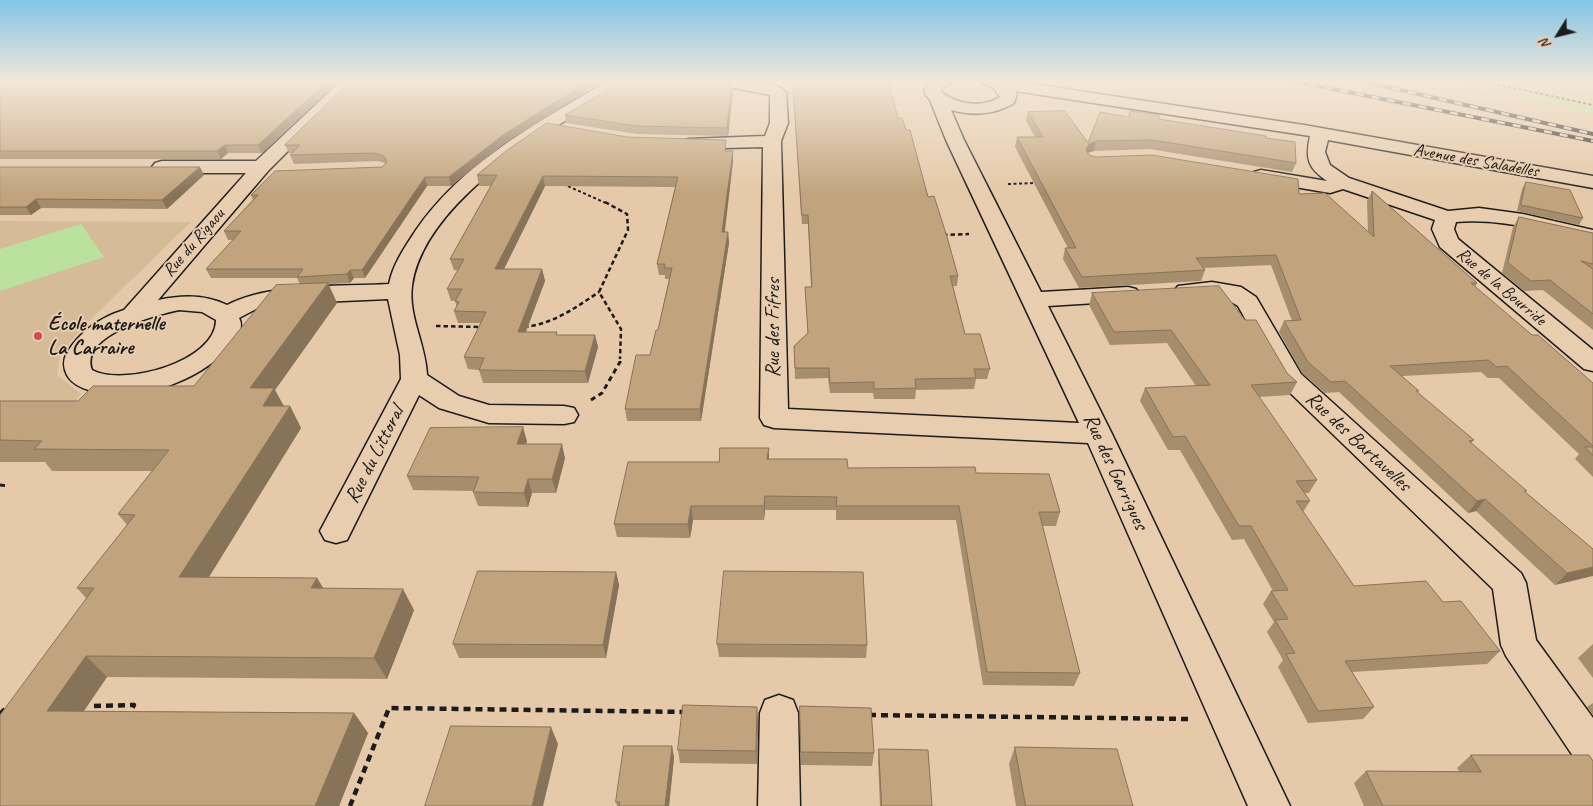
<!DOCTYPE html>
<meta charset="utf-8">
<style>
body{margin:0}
#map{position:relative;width:1593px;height:806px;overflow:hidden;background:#e5c9a8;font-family:Caveat,sans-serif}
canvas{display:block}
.north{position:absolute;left:1533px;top:10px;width:50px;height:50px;-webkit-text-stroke:4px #e8cdaf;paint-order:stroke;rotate:234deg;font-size:14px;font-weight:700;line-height:20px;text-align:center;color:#1c1c1c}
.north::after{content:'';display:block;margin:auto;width:18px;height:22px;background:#1c1c1c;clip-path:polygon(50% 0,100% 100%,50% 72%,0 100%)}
</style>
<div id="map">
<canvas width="1593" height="806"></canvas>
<div class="north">N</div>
</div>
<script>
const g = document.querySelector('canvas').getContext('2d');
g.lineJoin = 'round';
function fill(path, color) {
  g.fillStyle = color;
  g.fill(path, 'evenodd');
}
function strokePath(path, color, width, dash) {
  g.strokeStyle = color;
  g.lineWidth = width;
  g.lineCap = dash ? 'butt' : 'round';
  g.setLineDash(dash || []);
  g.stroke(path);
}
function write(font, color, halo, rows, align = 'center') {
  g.font = font + ' Caveat,sans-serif';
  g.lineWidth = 4;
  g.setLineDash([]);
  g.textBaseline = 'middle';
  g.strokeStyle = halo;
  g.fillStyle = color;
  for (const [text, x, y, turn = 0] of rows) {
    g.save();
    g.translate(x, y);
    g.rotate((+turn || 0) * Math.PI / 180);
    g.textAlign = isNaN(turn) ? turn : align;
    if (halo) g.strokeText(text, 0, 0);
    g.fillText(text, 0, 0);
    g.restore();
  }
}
fill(new Path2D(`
 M0,221L191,222L89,321L61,352L57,375L81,394L39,447L0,461Z`), '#d6bb98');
fill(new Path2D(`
 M1452,81H1473L1593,106V114Z
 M1498,81H1593V100Z
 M81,224L104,257L0,291V249Z`), '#bae19d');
const street = new Path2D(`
 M341,81H358L268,171L158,300C181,295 205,294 227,305C273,282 338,287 389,284C393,264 405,247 416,230C460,166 528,128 594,89L605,81H622C608,101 580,112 560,124C506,157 421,218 412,286C408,316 426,345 427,375L459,396L489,405L564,406L574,408L578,415L574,422L564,424L489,423L439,408L419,395L347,540L336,543L325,540L320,531L401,379L400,355L388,299L276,304L258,308L239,318C245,328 236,340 229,348C197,382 137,403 92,391C81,388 72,384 67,375C63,367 63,360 67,353C79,332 101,317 124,310L246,173H162L155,171L152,167L155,163L162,161H256ZM179,310L202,312L216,320C216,362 123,387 92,370C79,335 156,315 179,310Z
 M712,81C728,79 776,78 786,93L788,123L781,141L788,409L1079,423L946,140L930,100L925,94V89L930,81H952L950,84L942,87L941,92C958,105 982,108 1000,97L993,87L983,84L981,81H1013L1304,125L1593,176V188L1328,140L1325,152L1330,165L1349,178L1448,211L1479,208L1523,214L1593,230V242C1548,232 1502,218 1456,222L1454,229L1458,239L1593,350V371L1584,369L1440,247L1432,229L1435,220L1343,189L1330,193L1254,180L1251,176L1254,172L1261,170L1327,181C1308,168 1305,159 1310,136L1015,91L1017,94L1014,103C995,115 973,116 951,110L964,140L1041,292L1128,287L1136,289L1140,294L1136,299L1128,301L1048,306L1112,434L1290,806H1248L1088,443L774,428L764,425L760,418L763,147L689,149L683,148L680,144L683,140L689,139L765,136L770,123V95L714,84Z
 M1212,282L1241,287L1256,297L1301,374L1521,573L1526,583L1536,640L1593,718V770L1579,765L1506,656L1501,645L1493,589L1282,385L1238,306C1214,290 1202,302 1178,296L1174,291L1178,286Z
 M779,695L793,700L798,713L800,806H758L760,713L765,700Z`);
strokePath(street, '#1c1c1c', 3);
strokePath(new Path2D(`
 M1481,81L1593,105
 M563,184L608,204
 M1008,184L1036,183`), '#1c1c1c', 2, [3, 2.5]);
strokePath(new Path2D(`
 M605,202L627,214L628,230L599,292L621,329L620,359
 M943,235L969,234
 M436,326L482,327
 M524,327C553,324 575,308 599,292`), '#1c1c1c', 2.5, [4.5, 3]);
strokePath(new Path2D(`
 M591,400L602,393L620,362V358
 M0,485L8,486`), '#1c1c1c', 3, [5, 4]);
strokePath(new Path2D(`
 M94,706L134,705L129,714
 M0,714L6,708
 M869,715L1190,719
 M350,806L389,708L685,712`), '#1c1c1c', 4.5, [7, 5]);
fill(street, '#e8cdaf');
const rail = new Path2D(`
 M1293,81L1593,141
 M1361,81L1593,134`);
strokePath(rail, '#1c1c1c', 4);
strokePath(rail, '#e8cdaf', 2.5, [8]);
fill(new Path2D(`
 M339,81L262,153H228L221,159H0V82Z
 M351,81H602L505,143L451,186H427L365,278H354L350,283L328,284L337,303L275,390L284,406H290L301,428L209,577L317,578L323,588L414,610L387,679L107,677L84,711L354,713L368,733L339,806H0L86,598L77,588L127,525L118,514L152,471H52L45,462H0V401H78L194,386L300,284L297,278H211L206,269L233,240H228L224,231L253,200L251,195L382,167L385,163L378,161L294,164L290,155L292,153H289L285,145Z
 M792,81H888L898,118L906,130L928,197L958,276L957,286H953L965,334L990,369L987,379H976L974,389L916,390L915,399H874L873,393H830L828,378L795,379L794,346L808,334L805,287H811L808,224H802Z
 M733,90L728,136L637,134L566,123L565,115L606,91Z
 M1028,112L1088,143L1129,117L1159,119L1266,138L1296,163L1292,172L1149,149L1094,151L1088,153L1089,155L1096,157L1299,194L1368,232L1367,201L1372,191L1477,283L1475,287L1532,335L1593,383V477L1575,459L1579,454L1499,378H1488L1481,372L1402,376L1418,393L1474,440L1471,443L1525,492L1593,549L1555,585L1476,511L1468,513L1339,392L1325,393L1302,373L1279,332L1284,321H1292L1271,265L1204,268L1205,270L1201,281L1079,288L1063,259L1065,248H1068L1015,147L1017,137H1035L1026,121Z
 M627,137L726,151H733V161L725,232H728L729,243L701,421H627L625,409L650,355L658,330L669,279H665V275H659L657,264L675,187L545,186L504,269H542L545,281L526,332L558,335H595L598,347L588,383H483L479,370L468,369L464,357L481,323H458L454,311L457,307L455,301H451L447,289L458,270H454L450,259L491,186H479L477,175Z
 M0,167L204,175L167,209L41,208L31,215H0Z
 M1526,182L1583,218L1579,225L1517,211L1522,189Z
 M1519,217L1593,233V330L1543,290L1524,291L1502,273L1513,227Z
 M1092,293L1245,320L1287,373L1297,382L1290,395L1259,397L1317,480L1309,493H1305L1310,501L1303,512L1354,586L1443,602L1500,651L1487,664L1352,672L1374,707L1363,719L1308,723L1278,667L1283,660L1267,632L1274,622L1263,604L1271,591H1273L1244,539L1232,540L1180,450H1168L1140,401L1145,388L1196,386L1167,343L1110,345L1089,305Z
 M527,441L526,444L565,458L556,493H532L528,507L478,506L473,492L474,491L413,490L407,476Z
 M769,448V459L848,468L976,473L1060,512L1056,526H1042L1080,673L1074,686L983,685L956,520H836V510H765L764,520H693L690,538L617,537L614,524L719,462Z
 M616,572L619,585L606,658H459L453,644Z
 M717,644L867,645L866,658L719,657Z
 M1593,644V678L1578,658Z
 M1593,703V715L1587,707Z
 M758,720L757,764L680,763L678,750Z
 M800,720L874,753L872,766L801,765Z
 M672,746L674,758L669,806H617L616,802Z
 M1015,747L1133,806H1016L1009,764Z
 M879,749L932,806H880L878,761Z
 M1471,755L1593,806H1364L1354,783L1366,771H1459L1457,768Z`), '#a68d6c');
fill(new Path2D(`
 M328,81H339L262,153L258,145Z
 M589,81H602L505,143L451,186L449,177L503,135Z
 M732,82L733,90L728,136L727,128Z
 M1096,141L1094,151L1086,153V150L1089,144Z
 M225,145L228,153L221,159L217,151Z
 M733,151V161L723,243L722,232Z
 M200,167L204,175L167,209L162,200Z
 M543,176L545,186L498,281L495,269Z
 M425,177L427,186L365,278L362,270Z
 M36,199L41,208L31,215L26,207Z
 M728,232L729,243L701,421L700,409Z
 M542,269L545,281L521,344L518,332Z
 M350,270L354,278L350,283L347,274Z
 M328,283L337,303L275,390L285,409L275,428L250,388Z
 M595,335L598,347L588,383L585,371Z
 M290,406L301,428L196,598L179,577Z
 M523,427L527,441L521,457L517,444Z
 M562,444L565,458L556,493L552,479Z
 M769,448V462L767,459Z
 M528,479L532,493L528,507L524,493Z
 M765,496V510L764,520V506Z
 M1485,499L1476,511L1468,513L1477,501Z
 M691,506L693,520L690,538L688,524Z
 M1593,567V576L1555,585L1567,573Z
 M616,572L619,585L606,658L603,645Z
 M317,578L330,599L311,588Z
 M403,589L414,610L387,679L374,658Z
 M86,656L107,677L70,731L47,711Z
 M757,707L758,720L757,764L756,751Z
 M354,713L368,733L339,806H315Z
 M551,727L558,744L543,806H532Z
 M672,746L674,758L669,806H665Z`), '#877358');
const building = new Path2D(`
 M3,81H328L258,145H225L217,151H0V82Z
 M351,81H589L503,135L449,177H425L362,270H350L347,274L297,277L303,269H206L241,231H224L258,195H251L275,171L382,167L387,162L384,156L375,153L290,155L300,145H285Z
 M616,81H724L732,82L727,128L636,126L565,115L606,91Z
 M793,81H888L898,118H902L906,130H910L928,197L934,196L947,237L958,276H950L965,334H980L990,369H974L976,378L915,379L916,388L874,389V382L830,383L829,368H795L794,346L808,333L805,287H812L808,215H802Z
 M1065,111L1088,143L1100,112L1129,117L1130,111L1159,115V119L1266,136V138L1295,142L1296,163L1152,140L1096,141L1089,144L1086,150L1089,155L1096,157L1152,155L1298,179L1299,194L1325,193L1374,237L1372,191L1477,283H1471L1532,335H1538L1593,383V446L1507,366L1496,367L1489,360L1390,366L1419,391H1416L1474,440L1469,441L1527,491H1524L1593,549V567L1567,573L1485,499L1477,501L1345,381L1331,382L1308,362L1284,321L1301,320L1276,255L1196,258L1205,270L1082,277L1065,248H1076L1017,137H1043L1028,112Z
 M547,123L627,137L726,140L725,151H733L722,232H728L700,409H625L636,355H650L656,330H658L672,268H664L665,264H657L678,177L543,176L495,269H542L518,332H557L556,335H595L585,371L479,370L484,358L464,357L486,312L454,311L459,302L455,301L462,289H447L464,259H450L497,175H477L506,151Z
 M0,167H200L162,200L36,199L26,207H0Z
 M1526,182L1570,190L1583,218L1521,205Z
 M1519,217L1593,233V264L1581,261L1593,269V314L1550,280L1531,281L1508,263Z
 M328,283L250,388H274L263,406H290L179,577L317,578L311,588L403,589L374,658L86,656L47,711L354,713L315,806H0V715L94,588H77L135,515L118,514L169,450L34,449L42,441L0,440V401H78L93,386H194L276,285Z
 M1219,286L1245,320H1256L1287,373L1297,382L1251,385L1317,480L1296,481L1310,501H1296L1354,586L1426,581L1443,602L1461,601L1500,651L1345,661L1374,707L1318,711L1286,654L1295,653L1275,620L1288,619L1271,591L1288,590L1251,526H1239L1185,436L1173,437L1145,388L1210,385L1171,330L1114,332L1092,293Z
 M523,427L517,444H562L552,479H528L524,493L473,492L479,477L407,476L430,428Z
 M1585,447H1593V455Z
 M720,448H769L767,459H847L848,468L975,467L976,473L1049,474L1060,512H1039L1080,673L987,672L959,506H836L837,497L765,496L764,506H691L688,524H614L628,462H719Z
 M478,571L616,572L603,645L453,644Z
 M724,571L863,572L867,645L717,644Z
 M683,705L757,707L756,751L678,750Z
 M800,706L871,708L874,753L801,752Z
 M451,726L551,727L532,806H425Z
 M624,746H672L665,806H619L620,802H616Z
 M1015,747L1117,749L1133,806H1026Z
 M879,749L928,750L932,806H882Z
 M1471,755H1589L1593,761V806H1383L1366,771L1481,772Z`);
fill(building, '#c1a47d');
strokePath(building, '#877358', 1);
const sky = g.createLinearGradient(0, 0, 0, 193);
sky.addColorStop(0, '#83c5e7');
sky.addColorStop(0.42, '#f3e7d8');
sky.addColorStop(1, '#f3e7d800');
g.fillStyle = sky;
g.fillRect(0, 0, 1593, 193);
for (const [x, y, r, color] of [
 [38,336,5,"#d1495b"]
]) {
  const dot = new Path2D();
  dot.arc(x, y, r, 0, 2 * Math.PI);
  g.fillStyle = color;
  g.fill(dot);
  strokePath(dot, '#e8cdaf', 2);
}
write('18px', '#1c1c1c', '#e8cdaf', [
 ["Avenue des Saladelles",1476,161,10],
 ["Rue du Rigaou",194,243,-49],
 ["Rue de la Bourride",1501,287,40]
]);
write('bold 21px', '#1c1c1c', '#e8cdaf', [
 ["École maternelle",48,324],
 ["La Carraire",48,348]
], 'left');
write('21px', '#1c1c1c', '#e8cdaf', [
 ["Rue des Fifres",773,328,-90],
 ["Rue des Bartavelles",1358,442,43],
 ["Rue du Littoral",375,455,-63],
 ["Rue des Garrigues",1115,472,65]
]);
</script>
